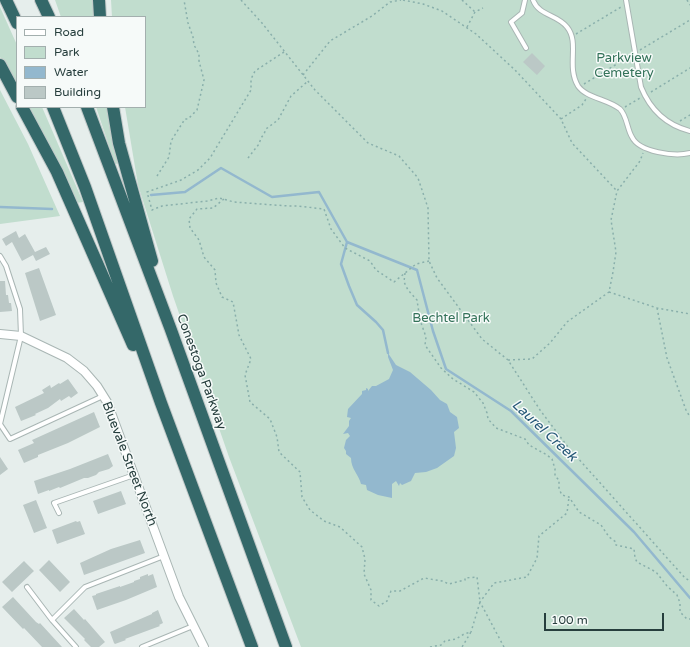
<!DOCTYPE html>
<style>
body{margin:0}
#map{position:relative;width:690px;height:647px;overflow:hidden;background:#e6eeec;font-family:"Varela Round",sans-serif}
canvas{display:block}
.legend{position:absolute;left:16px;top:16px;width:130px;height:92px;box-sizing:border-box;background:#f6faf9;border:1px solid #a3afae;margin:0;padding:5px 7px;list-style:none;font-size:12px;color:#263e3d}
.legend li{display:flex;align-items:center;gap:8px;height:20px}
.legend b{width:20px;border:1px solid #a3afae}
.scale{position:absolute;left:544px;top:613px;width:120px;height:18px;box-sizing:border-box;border:2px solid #263e3d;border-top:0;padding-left:5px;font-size:12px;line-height:14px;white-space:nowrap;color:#263e3d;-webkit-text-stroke:3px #f6faf9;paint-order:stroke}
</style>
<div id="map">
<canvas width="690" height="647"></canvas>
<ul class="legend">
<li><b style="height:5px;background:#fff"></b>Road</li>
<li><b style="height:11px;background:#c1ddce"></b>Park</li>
<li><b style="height:11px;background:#93b8ce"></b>Water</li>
<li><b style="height:11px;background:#bbc8c6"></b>Building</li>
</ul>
<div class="scale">100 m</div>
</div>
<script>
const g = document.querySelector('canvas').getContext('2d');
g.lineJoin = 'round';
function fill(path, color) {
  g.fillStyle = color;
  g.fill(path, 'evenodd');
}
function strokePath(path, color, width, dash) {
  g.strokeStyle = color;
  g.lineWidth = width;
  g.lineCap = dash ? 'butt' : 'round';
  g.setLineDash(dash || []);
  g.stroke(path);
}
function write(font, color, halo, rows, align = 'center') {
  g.font = font + ' "Varela Round",sans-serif';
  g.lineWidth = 3;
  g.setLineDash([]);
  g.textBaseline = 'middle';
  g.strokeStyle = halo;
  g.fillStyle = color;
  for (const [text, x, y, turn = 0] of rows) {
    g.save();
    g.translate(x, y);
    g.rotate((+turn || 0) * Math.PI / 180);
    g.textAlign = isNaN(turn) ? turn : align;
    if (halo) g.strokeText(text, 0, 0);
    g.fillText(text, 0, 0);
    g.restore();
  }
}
fill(new Path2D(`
 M55,0H95L96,17H61Z
 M111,0H690V647H301L229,457L173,296L138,185L125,107H145V17H112Z
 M0,7L17,45V87L0,57Z
 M0,90L28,144L60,216L0,224Z
 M28,107H42L83,202L76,203Z
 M96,107H108L120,163L115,164Z`), '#c1ddce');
fill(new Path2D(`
 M388,353L396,365L410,372L431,390L440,400L447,404L450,412L457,417L459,428L454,432L456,448L454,456L437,468L426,472L415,473L411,481L402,485L400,483L399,486L396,481L392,484V498L378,495L367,490L366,485L361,484C359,475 351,469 351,458L346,454V451L344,448L346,440L350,436L348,433L343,434L349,426V421L351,418L347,417L348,409L362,394V391L366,390V388L368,389V391L372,386H376L389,379L393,370L388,357Z`), '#93b8ce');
strokePath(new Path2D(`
 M151,195L185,192L221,168L272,197L319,192L347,242L417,270L433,331L446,369L511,411L634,532L690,598
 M0,207L52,209
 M347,242L341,264L349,286L357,305L376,322L383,330L388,353`), '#93b8ce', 2.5);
fill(new Path2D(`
 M532,53L545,66L537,75L523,62Z
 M16,231L19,238L25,234L35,252L46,247L50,254L36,261L33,255L22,261L12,242L6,246L2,239Z
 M39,268L56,315L40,321L25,273Z
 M0,281H5L6,295H8L9,303H11L12,311L0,312Z
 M68,379L78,393L71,398L69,396L61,401L60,399L48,408L35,414L36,415L21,421L15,407L44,393L42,390L50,385L51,388L59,383L60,384Z
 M94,412L100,427L68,443L38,455V457L24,463L18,450L34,443L32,440Z
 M108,454L113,466L109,469L99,472L96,475L88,478H84L60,488L59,487L49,491V490L38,494L34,481L70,469Z
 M0,457L8,469L0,475Z
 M121,491L126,504L98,514L93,501Z
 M36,500L47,528L34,533L23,505Z
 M76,521L77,522L80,521L85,534L57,544L52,530Z
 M140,540L145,553L84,575L80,563L111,549Z
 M49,560L70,582L60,592L39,570Z
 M24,561L34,571L12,592L2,582Z
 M148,574V576L153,574L157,587L126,600L97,610L92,596L96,595V594L120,586V587L134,582V581L140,579V577Z
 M13,597L36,622L39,624L40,623L62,647H42L24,628L23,629L2,607Z
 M74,609L84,620L85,619L105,642L99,647H91L84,640L85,639L64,618Z
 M158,610L163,623L159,625L160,626L125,639L126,640L115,644L114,643L110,632L152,614V613Z`), '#bbc8c6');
const service = new Path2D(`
 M525,0L522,13L511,22L526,48
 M533,0C539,16 557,14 567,27C580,43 566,66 578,86C586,98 608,99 620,109C627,116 627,129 632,137C639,152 675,157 690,153
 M626,0L641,87C650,109 666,125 690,131
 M0,256L6,266L20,309L21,336L0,424L10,439L103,396
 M59,513L54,503L134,475
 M27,587L52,620L76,647
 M52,620L85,587L164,556
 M142,647L193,626`);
const minor = new Path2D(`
 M0,334L21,336L67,358L84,371L97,386L107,402L179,597L204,647`);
const motorway = new Path2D(`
 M6,0L17,23
 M41,0L49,17
 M99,0L100,17
 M0,65L17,97
 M22,107L57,172L133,345
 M53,107L85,187L161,403L252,647
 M87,107L171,330L286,647
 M113,107L119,143L152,261`);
strokePath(service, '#a9b6b4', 6);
strokePath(minor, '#a9b6b4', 10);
strokePath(motorway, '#c2c9c9', 14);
strokePath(new Path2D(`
 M241,0L262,23L315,90L368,143L399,156L418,178L428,208L429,261L437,278L482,339L508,360L540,410L568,447L685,578L690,581
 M403,0L423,4L442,11L476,34L515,70L561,119L572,143L617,191
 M462,0L475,12
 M687,0L690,5
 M467,27L475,12L483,8
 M576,34L621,7
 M640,50L690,20
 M284,52L255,71L251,79V90L210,158L198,170L181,180L147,192L152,210L162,206L207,201L219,198L234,202L260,204L289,206H297L324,209L331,229L345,248L370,261L376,270L394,282L416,264L429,261
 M303,75L330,41L372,16L390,2L401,0
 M584,84L630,56
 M651,92L690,68
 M625,107L640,98
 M561,119L582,105L586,99
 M680,121L690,115
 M248,158L259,144L261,138L264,134L266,129L278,120L291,96L308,81
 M157,176L169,157L171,141L185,119H188L197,110L204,80L199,61V54L194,45L193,37L188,23L184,0
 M224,199L213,208L197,209L189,219L190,228L199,240L204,257L215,270L216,283L222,297L233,302L239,335L251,359L245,375L250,402L270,419L277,437L279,452L300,472L302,497L310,510L324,521L340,527L362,547L365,559L364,574L371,590V600L379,606L387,601L391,591H400L424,578L442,581L449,584L465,580V578L477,577L480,602L471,632
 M405,273L404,282L408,290L417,300L420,320L426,337L425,345L441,368L453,379L474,392L483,403L487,413L488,419L496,428L525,439L529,445L547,455L552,459L555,469V476L559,480V489L562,495L569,497L579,512L601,525L609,537L616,542V545L634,549L635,558L637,562L656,572L667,586L677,595L680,603V612L687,619H690
 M609,292L657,308L690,314
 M657,308L667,358L686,410L690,417
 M508,360L532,359L550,343L567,322L609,292L613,272L616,252L611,220L617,191L640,161L643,153
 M430,647L441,645L445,641L456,639L464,634L471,632L462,647
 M504,647L480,602L494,583L527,577L537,558L539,536L567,513L569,497`), '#89afab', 1.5, [2, 3]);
strokePath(service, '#fff', 4);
strokePath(minor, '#fff', 8);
strokePath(motorway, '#346869', 12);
write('13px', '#337259', '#f6faf9', [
 ["Parkview",624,59],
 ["Cemetery",624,74],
 ["Bechtel Park",451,319]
]);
write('13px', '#263e3d', '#f6faf9', [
 ["Conestoga Parkway",201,372,70],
 ["Bluevale Street North",129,464,69]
]);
write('italic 14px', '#245776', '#f6faf9', [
 ["Laurel Creek",544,431,43]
]);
</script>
